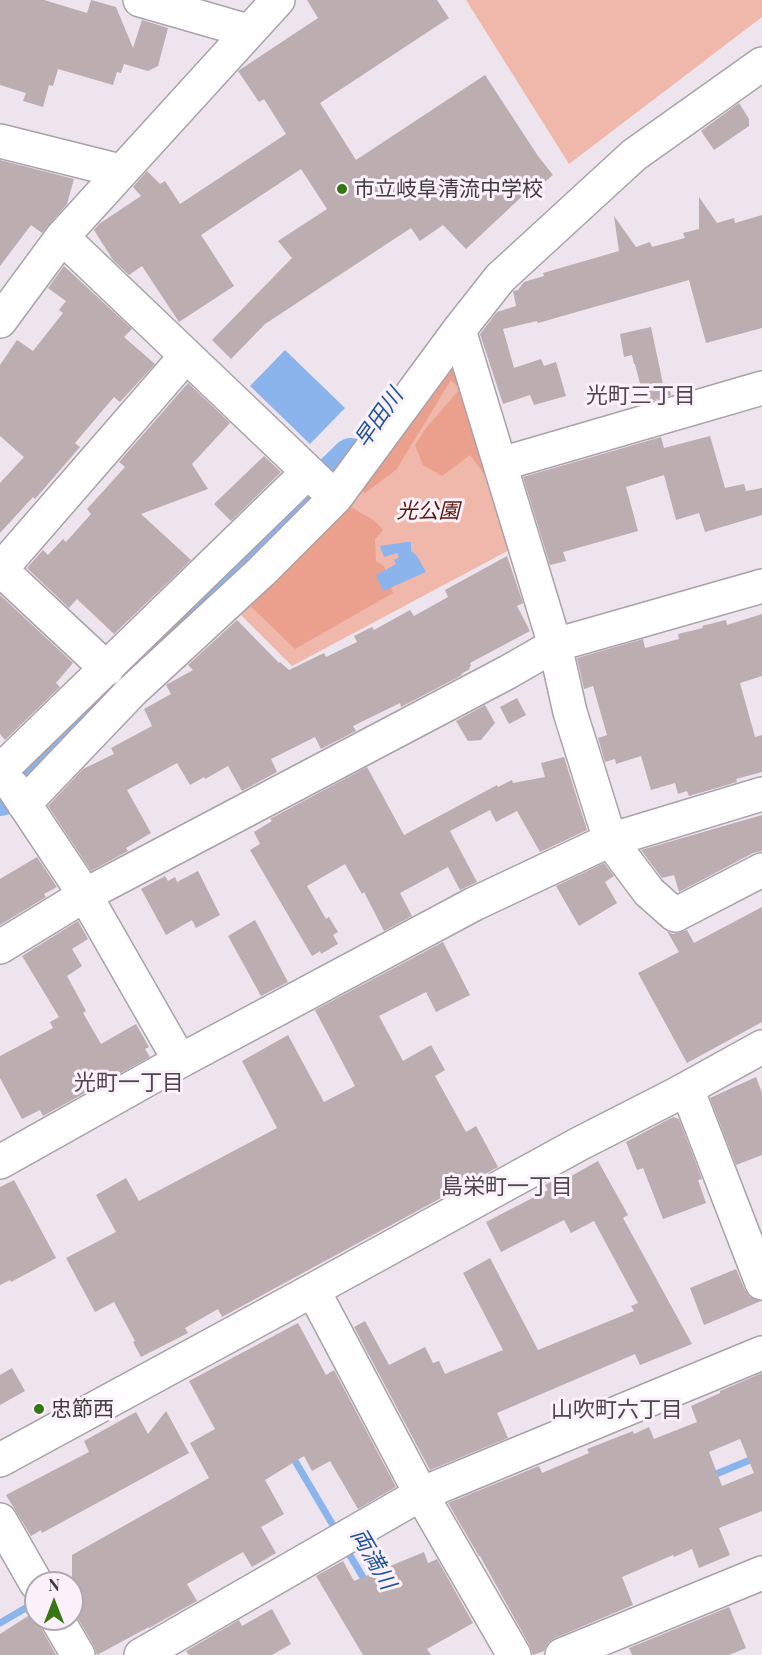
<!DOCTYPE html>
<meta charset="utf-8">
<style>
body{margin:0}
#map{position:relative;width:762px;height:1655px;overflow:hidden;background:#ede4ed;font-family:"Playfair Display",serif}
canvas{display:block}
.north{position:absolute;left:24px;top:1571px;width:60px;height:60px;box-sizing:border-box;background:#fbf1fb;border:2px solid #b0a8b0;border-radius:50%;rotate:0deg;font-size:16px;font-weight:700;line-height:24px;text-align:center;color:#3f3b3f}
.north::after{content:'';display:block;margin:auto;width:21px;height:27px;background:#367715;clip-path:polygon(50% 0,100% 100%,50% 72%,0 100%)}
</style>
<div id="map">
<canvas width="762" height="1655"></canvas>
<div class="north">N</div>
</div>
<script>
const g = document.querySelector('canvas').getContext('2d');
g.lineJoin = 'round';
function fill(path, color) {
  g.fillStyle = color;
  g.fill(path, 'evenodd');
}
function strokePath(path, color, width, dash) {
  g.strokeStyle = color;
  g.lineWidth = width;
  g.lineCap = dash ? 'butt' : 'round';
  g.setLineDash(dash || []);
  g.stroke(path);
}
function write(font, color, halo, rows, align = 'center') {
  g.font = font + ' "Playfair Display","Noto Sans JP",serif';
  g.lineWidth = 6;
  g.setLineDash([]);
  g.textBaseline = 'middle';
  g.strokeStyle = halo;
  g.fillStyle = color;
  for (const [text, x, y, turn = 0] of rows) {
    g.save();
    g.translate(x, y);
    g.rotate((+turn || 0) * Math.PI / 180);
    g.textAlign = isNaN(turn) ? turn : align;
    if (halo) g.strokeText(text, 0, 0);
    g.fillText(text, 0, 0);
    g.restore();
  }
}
fill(new Path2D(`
 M466,0H762V17L569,164Z
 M451,355L513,548L292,666L237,611Z`), '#f0b8aa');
fill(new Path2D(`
 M467,334L508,532L485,475L470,455L442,476L423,465L415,445L426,428L460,389L451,380L396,470L365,493L354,484Z
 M344,503L375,521L383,530L375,539L376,561L384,566L393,593L295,649L241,597Z`), '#eba08e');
fill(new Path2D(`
 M285,350L345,408L310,444L250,386Z
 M406,542H411V551L417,556L426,572L383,591L376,575L396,564L394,560L399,557L397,553L384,557L380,546Z`), '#8bb4ed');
strokePath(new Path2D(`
 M291,1454L337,1532
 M709,1477L762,1455
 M345,1547L367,1584
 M0,1623L36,1602`), '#8bb4ed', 7);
strokePath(new Path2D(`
 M0,796L44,758L351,458`), '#8bb4ed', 40);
fill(new Path2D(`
 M0,0H44L87,13L91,0L116,7L133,48L142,20L168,28L158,66L148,71L124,64L121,73L117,72L113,85L58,69L53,86L49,85L43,107L23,101L26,93L0,85Z
 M307,0H437L449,18L320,103L356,160L485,75L538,156L553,175L535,190L532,187L466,249L443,225L420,241L411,228L265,324L231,359L212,340L292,258L278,241L327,209L301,169L201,235L234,286L179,322L142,266L129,275L113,260L94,230L99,224L141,196L133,187L147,171L160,184L165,181L180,204L286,134L264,99L259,102L238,71L318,18Z
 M739,103L749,119V126L714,150L701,131Z
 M0,160L74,179L67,204L42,233L31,225L0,266Z
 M699,197L717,223L734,218L735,223L762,215V328L706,343L689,280L538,323L537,321L503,329L514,368L541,359L544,366L556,362L566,396L534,405L530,395L503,404L480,334L497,312L516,306L513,291L518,290L524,282L544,276L543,273L619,251L614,216L636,247L650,242L652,247L685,238L683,233L699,229Z
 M64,266L132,329L124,337L155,364L120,402L114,397L75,443L80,447L35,499L33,497L0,533V483L24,457L0,436V365L17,340L33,351L63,313L59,310L66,301L48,288Z
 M651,327L663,384L668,383L671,395L645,403L635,364H634L632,355L624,357L620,334Z
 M188,383L230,423L192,464L208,489L141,514L191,560L114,634L77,599L69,608L27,568L43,550L48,555L63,539L66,542L91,514L87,509L125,467L119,462Z
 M710,436L725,488L744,484L746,491L762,488V515L705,532L699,513L676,520L664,475L626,487L638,531L563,552L566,561L550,565L523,477L661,437L664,448Z
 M264,456L281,472L231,521L214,504Z
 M507,556L523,603L517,606L530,631L470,663L471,666L469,668L470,669L461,674L462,675L401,707L400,703L353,726L356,731L321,749L315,737L271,759L277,772L242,791L228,766L205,779L204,777L190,785L177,763L142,782L127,790L151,833L126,848L128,851L91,871L48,806L83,769L114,754L111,748L152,726L144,709L171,694L166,685L193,670L188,665L237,620L279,663L280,662L289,670L324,653L326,657L357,642L354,636L372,627L374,630L410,610L414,616L448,597L445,590Z
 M0,595L73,663L56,683L60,687L5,740L0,734Z
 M762,614V676L740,683L755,737L762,735V772L736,779L737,782L689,796L687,791L678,794L675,783L651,790L641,756L616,764L615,759L605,762L598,738L607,735L593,686L584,689L577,658L643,639L645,648L679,639L678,634L703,628L702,626L726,620L727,625Z
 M517,698L526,715L509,724L500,707Z
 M485,705L495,723L481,740L468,741L456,721Z
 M564,757L587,830L540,852L517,811L496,822L490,810L450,831L477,882L460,890L448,867L400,893L412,916L384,931L364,892L362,894L345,864L307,886L326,919L329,917L338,932L333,935L338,944L321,954L320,951L312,956L250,850L260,844L254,832L272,821L270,819L367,767L404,835L497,785L498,787L512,780L513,783L545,777L541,763Z
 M762,815V851L753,853L679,892L674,875L662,878L641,850Z
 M37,857L57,887L44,894L46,897L0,925V879Z
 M604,863L614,876L605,882L617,903L579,926L556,886Z
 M198,871L220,915L196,928L192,920L166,935L141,889L165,876L168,881L175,877L177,882Z
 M762,907V1022L687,1063L638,973L679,952L667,931L673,934L687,930L694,943Z
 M255,920L288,982L261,996L228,936Z
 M78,921L88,939L72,949L82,966L67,976L86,1011L83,1013L101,1044L136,1024L149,1047L145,1049L150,1057L43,1116L40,1110L22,1119L0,1078V1056L53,1028L50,1022L59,1017L22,956Z
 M443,942L470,995L436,1012L426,992L379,1016L403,1061L431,1045L445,1070L435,1076L466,1132L476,1126L498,1167L222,1317L218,1309L185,1328L188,1333L141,1357L133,1342L135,1341L114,1302L95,1312L66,1258L116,1232L96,1195L126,1178L139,1201L277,1128L242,1061L288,1035L324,1102L355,1086L315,1010Z
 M756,1077L762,1093V1155L736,1165L710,1098Z
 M673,1117L679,1119L702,1179L698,1180L706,1203L663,1219L643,1168L637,1170L626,1142Z
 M598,1161L628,1215L623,1218L692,1344L640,1365L635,1354L497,1413L508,1438L430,1470L354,1327L365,1321L389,1365L425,1347L433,1363L439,1361L445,1374L503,1350L463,1273L490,1258L538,1350L634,1311L631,1306L638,1303L594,1221L571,1233L564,1220L501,1252L486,1222L548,1190L545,1185L562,1176L564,1180Z
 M14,1180L56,1258L11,1282L10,1280L0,1285V1187Z
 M736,1269L745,1290L750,1297L761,1301L704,1325L690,1288Z
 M298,1323L326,1375L334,1370L396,1487L358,1509L330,1461L312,1471L304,1456L265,1480L284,1514L261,1527L276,1553L252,1567L243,1552L187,1584L197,1601L149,1628V1627L97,1655L94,1646L72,1608V1555L209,1478L190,1443L215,1429L189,1381Z
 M12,1368L25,1391L0,1405V1375Z
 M762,1373V1511L719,1528L730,1555L699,1568L692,1549L674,1557L673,1555L622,1577L633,1605L555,1638L548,1643L544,1651L533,1655L530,1646L480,1556H479L448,1503L539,1466L542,1473L589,1453L587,1449L633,1431L634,1434L649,1427L654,1439L697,1422L691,1406L720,1393V1391ZM740,1439L754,1473L722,1486L709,1452Z
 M166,1411L189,1453L42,1533L41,1530L31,1536L6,1495L89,1452L84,1441L136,1412L148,1434Z
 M424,1552L428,1563L437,1559L473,1623L427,1649L431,1655H363L316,1576L343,1561L354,1581Z
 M729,1607L746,1648L729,1655H632L629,1648Z
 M272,1609L291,1644L272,1655H189L186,1651L239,1620L242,1626Z
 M36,1611V1619H38L41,1628L56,1655H0V1634Z`), '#bbadb0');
const minor = new Path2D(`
 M140,0L248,31
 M0,141L120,171
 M62,237L323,486
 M0,321L62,237L278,0
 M459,330L555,645L570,712L610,840L649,892L675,915L762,870
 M501,464L762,388
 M0,569L107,669
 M1,569L186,356
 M0,771L307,473
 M13,787L85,895L180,1061
 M24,804L131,692L261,572L336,497L459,330L500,278L634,155L762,64
 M0,947L85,895L508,672L555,645L762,586
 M687,1089L762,1283
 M0,1162L180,1061L474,904L610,840L762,794
 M313,1290L421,1494L514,1655
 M0,1460L313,1290L579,1144L677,1094L762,1047
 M0,1520L36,1583
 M57,1619L78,1655
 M141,1655L421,1494L762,1353
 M562,1655L762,1573`);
strokePath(minor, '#aaa1aa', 36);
strokePath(minor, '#fff', 33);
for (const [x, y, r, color] of [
 [342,189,6,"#367715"],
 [39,1409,6,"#367715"]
]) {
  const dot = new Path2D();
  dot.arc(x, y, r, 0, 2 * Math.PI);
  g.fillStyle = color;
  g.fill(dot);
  strokePath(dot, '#fbf1fb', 2);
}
write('21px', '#3f3b3f', '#fbf1fb', [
 ["市立岐阜清流中学校",354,189],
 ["忠節西",51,1409]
], 'left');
write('italic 21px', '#581708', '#fbf1fb', [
 ["光公園",428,511]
]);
write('22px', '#4e464e', '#fbf1fb', [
 ["光町三丁目",641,396],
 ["光町一丁目",129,1083],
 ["島栄町一丁目",507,1187],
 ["山吹町六丁目",617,1410]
]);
write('italic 22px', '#205498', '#fbf1fb', [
 ["早田川",379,418,-55],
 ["両満川",373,1559,60]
]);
</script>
